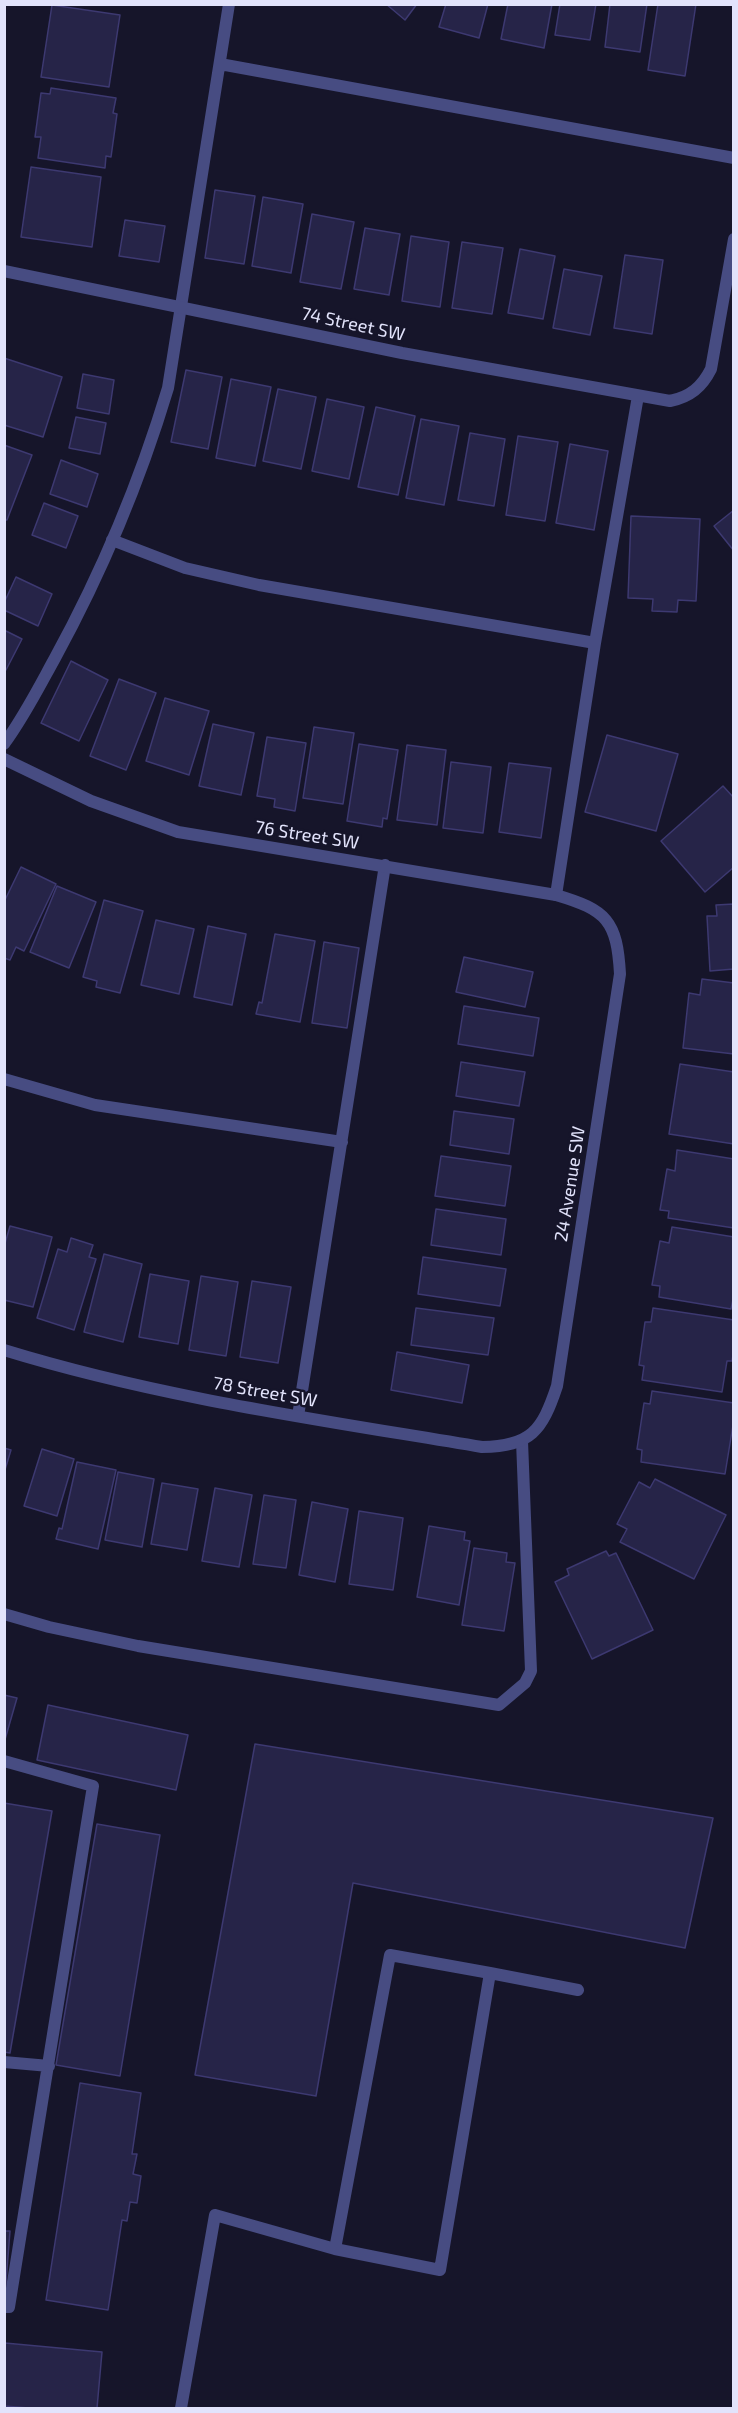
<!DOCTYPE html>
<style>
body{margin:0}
#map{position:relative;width:738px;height:2413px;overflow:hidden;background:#16152a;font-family:"Exo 2",sans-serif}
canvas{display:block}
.frame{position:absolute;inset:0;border:6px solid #e2e3fb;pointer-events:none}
</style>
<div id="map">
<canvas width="738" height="2413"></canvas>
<div class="frame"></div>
</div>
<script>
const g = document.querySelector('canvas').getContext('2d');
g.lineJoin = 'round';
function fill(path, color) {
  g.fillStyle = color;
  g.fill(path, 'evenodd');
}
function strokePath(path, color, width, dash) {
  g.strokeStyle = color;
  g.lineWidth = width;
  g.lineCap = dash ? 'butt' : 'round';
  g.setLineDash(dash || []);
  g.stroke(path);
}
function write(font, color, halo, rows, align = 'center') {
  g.font = font + ' "Exo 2",sans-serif';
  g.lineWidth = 5;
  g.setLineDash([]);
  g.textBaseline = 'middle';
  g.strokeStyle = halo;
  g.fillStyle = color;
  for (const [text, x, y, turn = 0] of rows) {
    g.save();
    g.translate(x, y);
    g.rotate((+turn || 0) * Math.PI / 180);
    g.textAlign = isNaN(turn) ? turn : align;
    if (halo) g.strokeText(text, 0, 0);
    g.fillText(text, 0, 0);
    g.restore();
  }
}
const building = new Path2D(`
 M386,4H417L405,20Z
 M446,4H488L479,38L439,27Z
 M508,4H552L544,48L501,39Z
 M560,4H596L590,40L555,35Z
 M610,4H647L640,52L605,47Z
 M658,4H696L685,76L648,70Z
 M52,5L120,15L109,87L41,77Z
 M51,88L116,98L113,113L117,114L111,157L106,156L105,168L38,158L41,137H35L41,93L50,94Z
 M31,167L101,177L92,247L21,237Z
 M215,190L255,196L244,264L205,258Z
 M263,197L303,204L291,273L252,266Z
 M312,214L354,222L341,289L300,282Z
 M125,220L165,226L159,262L119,256Z
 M365,228L400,234L389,295L354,289Z
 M411,236L449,242L440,307L402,301Z
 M462,242L503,248L492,314L452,308Z
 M520,249L555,256L543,319L508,313Z
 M625,255L663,260L652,334L614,328Z
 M564,269L602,276L590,335L553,328Z
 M4,358L62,377L43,437L4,425Z
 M186,370L222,377L208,449L171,442Z
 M83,374L114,380L109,414L77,408Z
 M231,379L271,387L255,466L216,458Z
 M278,389L316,397L301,469L263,461Z
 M327,399L364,407L349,479L312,471Z
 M376,407L415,416L398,495L358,487Z
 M76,417L106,423L100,454L69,448Z
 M421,419L459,426L444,505L406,498Z
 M470,433L505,439L494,506L458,500Z
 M518,436L558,442L545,521L506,515Z
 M570,444L608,451L594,530L556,523Z
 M4,445L32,455L7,520H4Z
 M61,460L98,474L87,507L50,494Z
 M44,503L78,516L66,548L32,535Z
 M734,510V551L714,526Z
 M631,516L700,519L696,601L678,600L677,612L652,611L653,599L628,598Z
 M16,577L52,594L38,626L4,610V603Z
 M4,630L22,639L6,670L4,669Z
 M71,661L108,680L79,741L41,723Z
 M119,679L156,693L126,770L90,756Z
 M165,698L209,711L189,775L146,761Z
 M213,724L254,733L241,795L199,786Z
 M314,727L354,733L343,804L303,798Z
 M607,735L678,754L656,831L585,812Z
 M267,737L306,743L295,811L274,807L275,799L257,796Z
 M359,744L398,750L387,819L383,818L382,827L347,821Z
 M407,745L446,750L437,825L397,820Z
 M451,762L491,767L483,833L443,828Z
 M509,763L551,768L541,838L499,832Z
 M723,786L734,798V867L705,892L661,841Z
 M21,867L56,884L24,951L16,947L10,960L4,958V902Z
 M57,886L96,902L69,968L30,952Z
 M104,900L143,911L120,993L96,987L97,981L83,977Z
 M734,904V969L710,971L707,916H717L716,905Z
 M156,920L194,929L179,994L141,985Z
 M208,926L246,934L232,1005L194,997Z
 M275,934L315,941L300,1022L256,1014L259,1002L262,1003Z
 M324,942L359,948L347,1028L312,1023Z
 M464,957L533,972L525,1007L456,992Z
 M702,979L734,983V1054L683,1048L689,993L700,995Z
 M464,1006L539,1018L533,1056L458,1044Z
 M461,1062L525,1072L519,1106L456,1096Z
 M680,1064L734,1072V1144L669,1134Z
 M454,1111L514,1119L509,1154L450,1145Z
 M677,1150L734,1159V1228L668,1218L669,1211L660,1210L667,1169L675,1171Z
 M441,1156L511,1166L505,1206L435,1196Z
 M436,1209L506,1219L501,1255L431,1245Z
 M10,1226L52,1237L33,1307L4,1300V1247Z
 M672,1227L734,1237V1295L731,1309L659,1297L660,1286L652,1285L660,1241L669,1243Z
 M71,1238L93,1245L89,1257L96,1259L74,1330L37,1318L58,1249L67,1252Z
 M104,1254L142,1264L123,1342L84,1332Z
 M423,1257L506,1269L500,1306L418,1294Z
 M150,1274L189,1281L178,1344L139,1337Z
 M201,1276L238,1282L226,1356L189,1350Z
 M252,1281L291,1287L278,1363L240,1357Z
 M416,1308L494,1318L488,1355L411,1345Z
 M653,1308L734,1320V1349L732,1361H727L722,1392L642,1380L644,1366L639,1365L645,1322H651Z
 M397,1352L469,1365L462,1403L391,1390Z
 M652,1391L734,1403V1419L725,1474L641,1462L642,1450L637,1449L644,1403L650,1404Z
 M4,1448L11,1450L4,1473Z
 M42,1449L74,1459L57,1516L24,1506Z
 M77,1462L116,1470L98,1549L56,1539L59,1528L62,1529Z
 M118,1472L154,1479L142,1547L105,1540Z
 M655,1479L726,1515L694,1579L620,1542L627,1529L617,1524L639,1482L650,1488Z
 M162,1483L198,1489L187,1550L151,1544Z
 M215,1488L252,1495L239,1567L202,1561Z
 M264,1495L296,1500L286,1568L253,1564Z
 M312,1502L348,1509L335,1582L299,1575Z
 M359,1511L403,1518L393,1590L349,1584Z
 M429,1526L465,1532L464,1540L470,1541L459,1605L417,1597Z
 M474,1548L507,1553L506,1562L515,1563L504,1631L462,1625Z
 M606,1551L609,1556L616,1553L653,1630L592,1659L555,1582L569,1575L567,1569Z
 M4,1695L17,1698L4,1743Z
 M48,1705L188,1735L176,1790L37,1760Z
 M255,1744L713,1818L685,1948L353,1883L316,2096L195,2075Z
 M4,1803L52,1811L10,2053L4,2052Z
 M97,1824L160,1835L120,2076L56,2065Z
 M80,2083L141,2093L132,2154H137L133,2174L141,2176L137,2203L130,2202L127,2221L122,2220L108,2310L46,2300Z
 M4,2231H10L5,2295H4Z
 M5,2343L102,2352L97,2408H29L4,2406Z`);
fill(building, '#262448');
strokePath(building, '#3d3971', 1.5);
strokePath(new Path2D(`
 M220,64L734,158
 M112,540L185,568L259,585L595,643
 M4,744C24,717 39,687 55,658C102,572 140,481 168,388L229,4
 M556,895L595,643L638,396
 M4,1079L95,1105L342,1142
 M298,1416L385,865
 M4,1614L49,1627L138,1646L499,1705L525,1683L531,1671L522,1441
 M4,1761L93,1786L9,2307H4
 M490,1973L578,1990
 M4,2062L49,2066
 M181,2408L215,2215L335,2249L440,2270L490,1973L390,1955L335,2249`), '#474c82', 12);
strokePath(new Path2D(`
 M4,271L402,353L670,401C690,397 702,387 711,369L734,239
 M4,759L91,801L178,832L556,895C607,910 617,921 620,974L557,1386C542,1431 531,1446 482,1447C322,1420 160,1398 4,1350`), '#474c82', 12);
write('18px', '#e2e3fb', '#16152a', [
 ["74 Street SW",353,324,12],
 ["76 Street SW",307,835,9],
 ["24 Avenue SW",570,1184,-81],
 ["78 Street SW",265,1392,10]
]);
</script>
